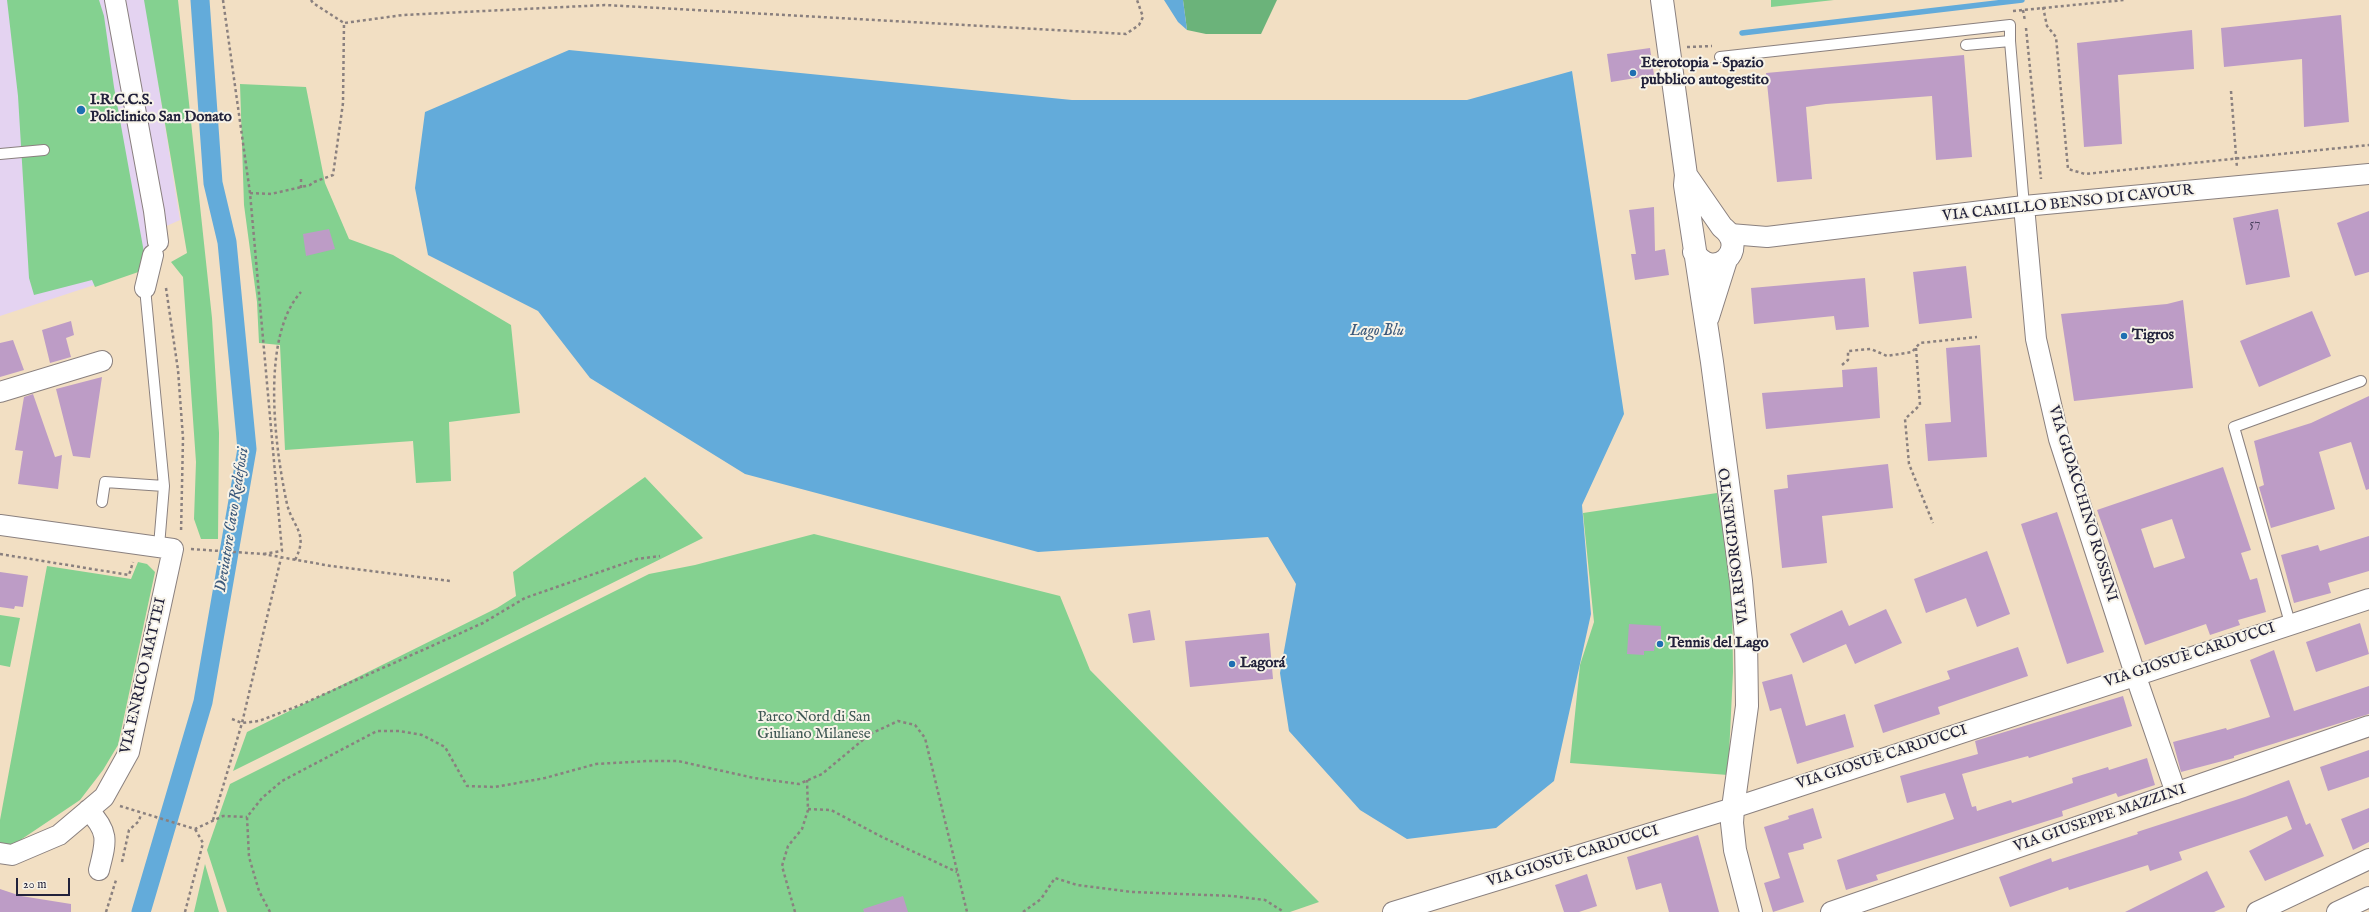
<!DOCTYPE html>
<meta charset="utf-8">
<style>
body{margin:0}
#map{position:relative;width:2369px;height:912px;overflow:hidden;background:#f2dfc3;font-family:"IM FELL English",serif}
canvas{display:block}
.scale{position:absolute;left:16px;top:878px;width:54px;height:18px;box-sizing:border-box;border:2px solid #22223b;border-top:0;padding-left:5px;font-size:12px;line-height:14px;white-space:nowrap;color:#22223b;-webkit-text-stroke:3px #f7f3e8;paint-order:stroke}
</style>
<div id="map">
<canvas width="2369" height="912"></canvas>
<div class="scale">20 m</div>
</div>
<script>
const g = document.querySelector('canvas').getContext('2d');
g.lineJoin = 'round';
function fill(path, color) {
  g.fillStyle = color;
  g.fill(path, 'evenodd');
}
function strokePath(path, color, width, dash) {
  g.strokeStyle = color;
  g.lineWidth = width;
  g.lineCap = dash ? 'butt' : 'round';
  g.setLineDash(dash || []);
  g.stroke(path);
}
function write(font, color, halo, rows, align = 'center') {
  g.font = font + ' "IM FELL English",serif';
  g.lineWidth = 4;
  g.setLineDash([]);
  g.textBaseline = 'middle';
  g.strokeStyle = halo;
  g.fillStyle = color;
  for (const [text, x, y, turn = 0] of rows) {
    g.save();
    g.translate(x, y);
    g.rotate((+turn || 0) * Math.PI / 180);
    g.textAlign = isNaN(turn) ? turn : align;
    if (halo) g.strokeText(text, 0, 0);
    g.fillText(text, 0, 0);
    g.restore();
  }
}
fill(new Path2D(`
 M0,0H145L180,220L153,232L155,265L0,316Z`), '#e4d3f1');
fill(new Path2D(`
 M7,0H99L104,16L114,87L147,269L95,287L92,280L34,295L29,278L18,96Z
 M144,0H178L212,318L219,433L218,539H201L194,519L196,462L183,277L171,262L187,253Z
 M1771,0H1834L1771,7Z
 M240,84L306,87L325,183L349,239L393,255L511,325L520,413L449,422L451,481L416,483L413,441L285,450L280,345L259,343L257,302L244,205Z
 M645,477L703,538L233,771L247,732L497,608L516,596L513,572Z
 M1717,493L1732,586L1733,672L1728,775L1570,763L1580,665L1594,622L1583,513Z
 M814,534L1060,596L1090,670L1319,902L1290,912H227L207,850L230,784L649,574L695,565Z
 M138,562L147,564L155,572L118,745L103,770L80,800L10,847L0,846V820L47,566L131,579Z
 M0,615L20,618L10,667L0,665Z
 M205,864L219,912H194Z`), '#84d190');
fill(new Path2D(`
 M1183,0H1277L1261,34H1206L1187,30Z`), '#6bb37a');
fill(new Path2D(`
 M1164,0H1183L1187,30L1178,22Z
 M569,50L1072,100H1467L1572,71L1624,414L1582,505L1591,614L1554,781L1496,828L1407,839L1360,810L1289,731L1280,673L1296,584L1268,537L1038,552L745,474L590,378L538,311L428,255L415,188L425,112Z`), '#63abda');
strokePath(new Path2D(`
 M1742,33L2022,0`), '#63abda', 5.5);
strokePath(new Path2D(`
 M141,912L203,702L247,449L227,242L213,183L200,0`), '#63abda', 19);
fill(new Path2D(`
 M2341,15L2349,122L2304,127L2302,59L2224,67L2221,28Z
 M2192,30L2194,69L2118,75L2122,144L2084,147L2077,43Z
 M1650,48L1654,75L1611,82L1607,54Z
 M1964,55L1972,157L1936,160L1932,96L1826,104L1806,107L1812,179L1777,182L1766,73Z
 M1654,207L1655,251L1665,249L1669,275L1635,280L1631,254H1636L1629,210Z
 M2278,209L2290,277L2246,285L2233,218Z
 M2369,211V272L2355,276L2337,223Z
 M329,229L335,249L306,256L303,234Z
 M1966,266L1972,318L1919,324L1913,272Z
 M1865,278L1869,327L1836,330L1834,316L1754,324L1751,288Z
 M2183,300L2193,388L2074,401L2061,314L2167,304Z
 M2312,311L2331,356L2259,387L2240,341Z
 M71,321L74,335L66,338L71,357L50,363L42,330Z
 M13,340L24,370L0,377V343Z
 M1980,345L1987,457L1928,461L1925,424L1951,422L1946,348Z
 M1877,367L1880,418L1766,429L1762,393L1843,387L1842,370Z
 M102,377L90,458L73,456L56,389Z
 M33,394L55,457L62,455L58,489L18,484L23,451L15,450L24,397Z
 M2369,396V489L2366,490L2351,442L2319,452L2335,509L2271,528L2259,487L2264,485L2254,441L2311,423Z
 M1888,464L1893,508L1822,516L1827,563L1782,568L1774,490L1788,488L1787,475Z
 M2223,467L2251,550L2241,553L2250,580L2257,578L2266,612L2238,620L2240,625L2210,635L2206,624L2145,645L2097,510ZM2172,519L2185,558L2154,568L2141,529Z
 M2057,512L2104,652L2067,664L2021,524Z
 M2369,536V571L2328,583L2331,593L2294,603L2281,555L2318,545L2320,551Z
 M1987,551L2010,614L1977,627L1966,598L1926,613L1914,579Z
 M0,572L28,576L23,607L15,606L14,609L0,607Z
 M1886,609L1902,643L1855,664L1846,644L1803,663L1790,634L1842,610L1849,626Z
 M1150,610L1155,640L1133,643L1128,614Z
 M2360,623L2369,654L2316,672L2306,642Z
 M1629,624L1661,626V643H1655L1654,651H1644V655L1627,654Z
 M1269,633L1273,679L1190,687L1185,641Z
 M2018,647L2028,676L1938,707L1940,714L1883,733L1874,705L1950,679L1947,671Z
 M2274,650L2294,711L2369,686V714L2234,756V758L2181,772L2173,742L2226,728L2227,730L2270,717L2250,660Z
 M1792,674L1806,726L1845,714L1854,747L1797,764L1781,708L1770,711L1762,682Z
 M2123,696L2132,726L2029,758L2028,756L1962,774L1972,807L1976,806L1977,811L2011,800L2012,803L2073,783L2072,778L2108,767L2109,770L2147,758L2155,785L2118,797L2116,793L2062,811L2063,816L1876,875L1878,880L1846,890L1837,860L1954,819L1945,793L1907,803L1900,776L1978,754L1975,741Z
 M2369,750V777L2328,791L2320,767Z
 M2289,780L2306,825L2310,823L2324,856L2265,881L2249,851L2292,829L2287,816L2179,852L2182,860L2150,871L2148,865L2069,890L2068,887L2010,907L1999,877L2051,858L2052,862L2138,834L2137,832L2245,797Z
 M1813,808L1822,838L1803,844L1804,849L1788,853L1804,902L1773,912L1764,883L1780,878L1764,827L1789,819L1788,816Z
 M2369,808V842L2353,850L2341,819Z
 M1698,835L1719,912H1669L1661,883L1636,890L1627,857Z
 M2207,871L2225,907L2214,912H2125Z
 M1587,874L1597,906L1579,912H1564L1555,885Z
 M0,889L21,896L71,904V912H0Z
 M903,896L908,912H864L863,909Z`), '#bd9cc6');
const lane = new Path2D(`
 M1966,45L2010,41L2024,206
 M1720,57L2010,25V41
 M0,154L44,150
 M145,288L164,486L159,546
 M102,502L105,482L164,486
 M2290,623L2234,427L2361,381`);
const street = new Path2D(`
 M115,0L154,211L158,242
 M2024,206L2036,339L2059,439L2135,674L2176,793
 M1730,234L1767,237L2024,206L2369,174
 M145,288L153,255
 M0,392L102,361
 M0,525L173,549L129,752L104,797L59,835L12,855L0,853
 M88,810C110,832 106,842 99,870
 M1393,912L1733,808L2369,599
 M1831,912L2369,726
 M2257,912L2369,859
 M2337,912L2369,897`);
const secondary = new Path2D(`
 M1662,0L1686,175L1685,185L1712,362L1741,581L1746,638L1747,706L1733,808L1732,823L1735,850L1751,912
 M1686,175L1722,227C1751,249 1713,283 1694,252
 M1708,317L1726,260`);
strokePath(lane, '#8a807f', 12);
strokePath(street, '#8a807f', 22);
strokePath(secondary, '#8a807f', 24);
strokePath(new Path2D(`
 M223,0L250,193L282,551L263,554
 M311,0L313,3L344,23
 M2043,7L2047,26L2056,37L2068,169L2085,174L2369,145
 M2023,10L2025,21
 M2013,11L2124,0
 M2026,28L2041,179
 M1687,47L1712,46
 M2231,91L2237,168
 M301,188V178
 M250,193L271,194L310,185L314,182L333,175L343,103L344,23L403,15L605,5L1126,34L1139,25L1143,17L1137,0
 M166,288L178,370L183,438L181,533
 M1916,348L1920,405L1905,419L1909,464L1933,523
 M1842,365L1848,360V351L1871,349L1887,356L1912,352L1920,343L1977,337
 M191,549L263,554L331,566L450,581
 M0,554L129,575L133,562
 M295,560C309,533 293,528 287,504C275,448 260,337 301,292
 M232,719L242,723L259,721L298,706L483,623L525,598L637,559L660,556
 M120,806L195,829L223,816L247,817
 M808,809L831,810L882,837L957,872
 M213,820L242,723L281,558
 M122,862L129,830L139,821L141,814
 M106,912L116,880
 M185,912L203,843L195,829
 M270,912L259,891L249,857L247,817L262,798L282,781L377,731H399L422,735L445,747L467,786L495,787L545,778L596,764L648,761H678L754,778L799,784L822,774L870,734L898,721L915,725L925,738L967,912
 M795,912L782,866L788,846L802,829L808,810L807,780
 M1023,912L1041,899L1055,878L1077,885L1132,892L1232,896L1265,900L1284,912`), '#8a807f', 2.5, [3, 3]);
strokePath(lane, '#fff', 10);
strokePath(street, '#fff', 20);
strokePath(secondary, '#fff', 22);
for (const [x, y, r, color] of [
 [1633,73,4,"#1f6fb2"],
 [81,110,5,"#1f6fb2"],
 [2124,336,4,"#1f6fb2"],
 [1660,644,4,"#1f6fb2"],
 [1232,664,4,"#1f6fb2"]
]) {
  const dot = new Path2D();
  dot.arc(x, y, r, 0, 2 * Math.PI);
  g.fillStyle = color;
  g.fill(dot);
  strokePath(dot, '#f7f3e8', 1.5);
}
write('13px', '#49405e', null, [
 ["57",2255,224]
]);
write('bold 15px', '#22223b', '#f7f3e8', [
 ["Eterotopia - Spazio",1641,64],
 ["pubblico autogestito",1641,81],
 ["I.R.C.C.S.",90,101],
 ["Policlinico San Donato",90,118],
 ["Tigros",2132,336],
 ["Tennis del Lago",1668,644],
 ["Lagorá",1240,664]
], 'left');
write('15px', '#22223b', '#f7f3e8', [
 ["VIA CAMILLO BENSO DI CAVOUR",2068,204,-6],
 ["VIA GIOACCHINO ROSSINI",2082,504,73],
 ["VIA RISORGIMENTO",1735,546,-97],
 ["VIA GIOSUÈ CARDUCCI",2190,656,-18],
 ["VIA ENRICO MATTEI",144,676,-77],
 ["VIA GIOSUÈ CARDUCCI",1882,758,-18],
 ["VIA GIUSEPPE MAZZINI",2100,819,-19],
 ["VIA GIOSUÈ CARDUCCI",1573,857,-17]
]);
write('15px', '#3f5754', '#f7f3e8', [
 ["Parco Nord di San",814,718],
 ["Giuliano Milanese",814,735]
]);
write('italic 16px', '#3c597b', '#f7f3e8', [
 ["Lago Blu",1377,332],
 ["Deviatore Cavo Redefossi",233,520,-81]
]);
</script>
